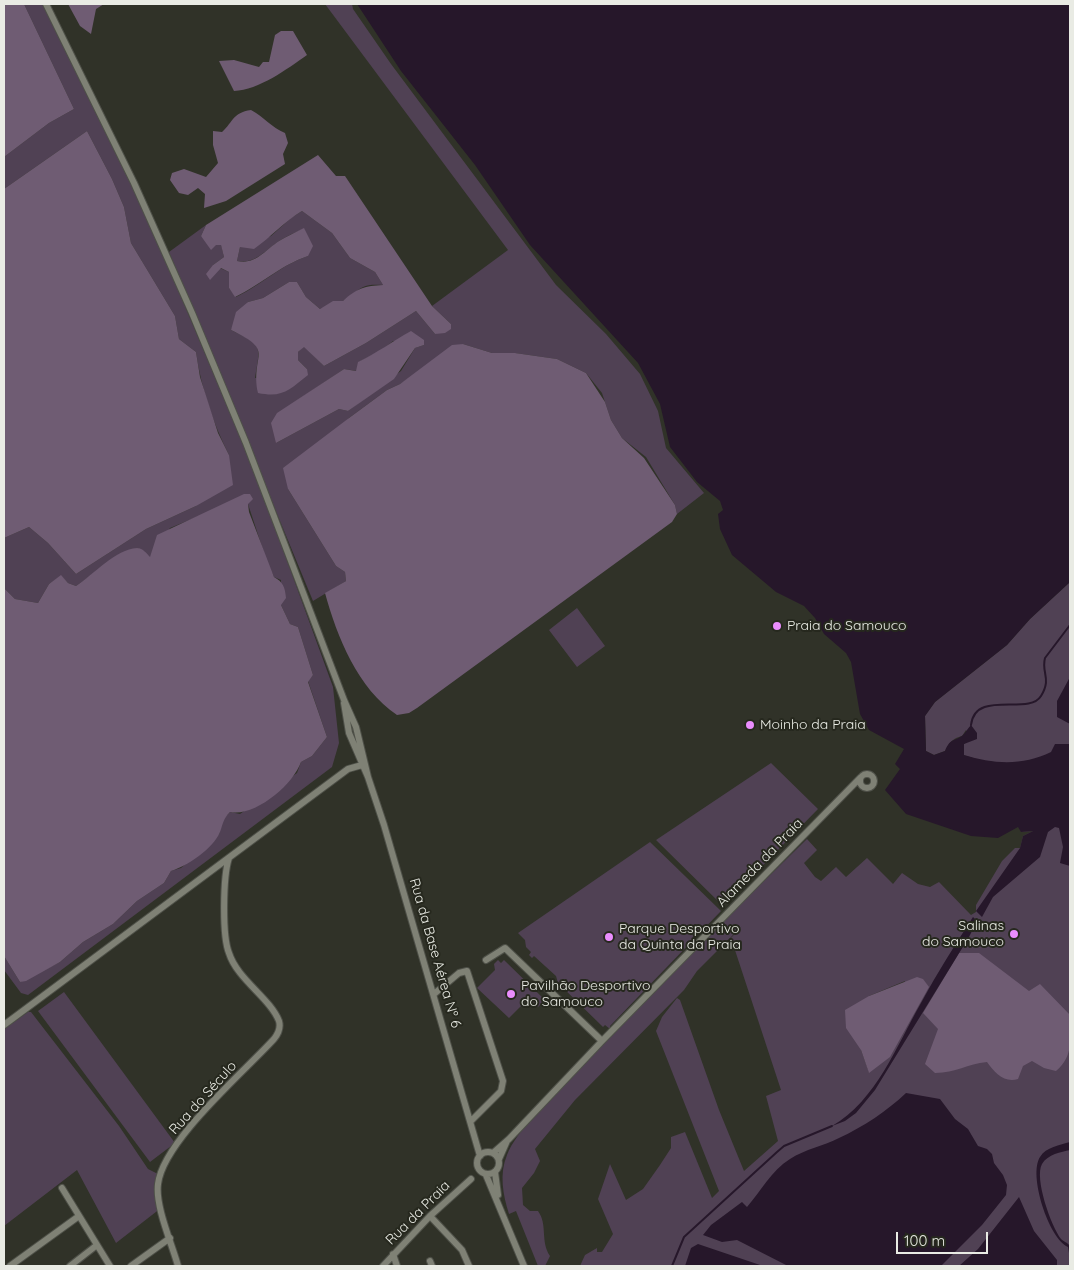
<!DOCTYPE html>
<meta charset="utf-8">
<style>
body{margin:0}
#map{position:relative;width:1074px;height:1270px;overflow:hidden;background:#303228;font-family:Quicksand,sans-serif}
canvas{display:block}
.frame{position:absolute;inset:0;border:5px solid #e9ebe4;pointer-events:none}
.scale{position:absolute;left:896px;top:1232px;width:92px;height:22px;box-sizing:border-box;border:2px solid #e9ebe4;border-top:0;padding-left:6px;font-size:15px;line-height:18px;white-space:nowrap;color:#e9ebe4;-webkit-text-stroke:4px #26281e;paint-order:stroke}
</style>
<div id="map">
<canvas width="1074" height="1270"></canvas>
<div class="frame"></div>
<div class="scale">100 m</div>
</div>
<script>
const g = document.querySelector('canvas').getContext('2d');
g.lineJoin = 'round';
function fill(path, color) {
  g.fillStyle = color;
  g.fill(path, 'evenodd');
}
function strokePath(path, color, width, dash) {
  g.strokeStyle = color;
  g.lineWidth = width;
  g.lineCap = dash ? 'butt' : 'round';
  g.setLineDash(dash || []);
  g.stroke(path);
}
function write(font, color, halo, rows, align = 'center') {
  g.font = font + ' Quicksand,sans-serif';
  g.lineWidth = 4;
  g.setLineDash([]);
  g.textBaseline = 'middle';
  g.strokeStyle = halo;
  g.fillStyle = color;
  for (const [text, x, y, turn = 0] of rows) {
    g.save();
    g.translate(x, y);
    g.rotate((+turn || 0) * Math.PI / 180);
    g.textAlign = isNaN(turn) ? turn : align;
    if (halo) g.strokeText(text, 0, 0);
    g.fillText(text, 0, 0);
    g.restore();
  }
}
fill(new Path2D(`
 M24,4H43L99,114L162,252L253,467L333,687L339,743L332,767L28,995L21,993L4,970V956L20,982L60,962L83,942L113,924L137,901L164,883L171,871L181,868L219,834L223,819L230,812L240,814L297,773L301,762L312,756L327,737L308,681L313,675L298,627L290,624L281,605V580L274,577L267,562L248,504L199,516L170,528L150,558L138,548C113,556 97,572 76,586L68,583L61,576L49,584L38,603L15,599L4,588V538L29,527L48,543L76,574L146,529L196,506L229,455C213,423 201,388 196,352L179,339L175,316L131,243L124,207L112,179L87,131L4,189V157L49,123L74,109Z
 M325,4H352L353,9L391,64L556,285L606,334L640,374L658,411L666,448L704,493L677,514L675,505L646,457L622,438L611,420L602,393L586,373L557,359L515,353H492L463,344L400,384L387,390L349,418L288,489L336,566L345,572L346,581L313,601L169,252L206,225L201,236L217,245L221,244L224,257L213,265L229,272V288L236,297C263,284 279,266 308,256L304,229C295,232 287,236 279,241C264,251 256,264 237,261L240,247L271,236L291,218L302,211L332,233L350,258L375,272L383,285C358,283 361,291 343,301C337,305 327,307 320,309L306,297L297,282H289L263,298L248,302L231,330C262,345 261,344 255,378L307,369L298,360V352L304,346L324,366L366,343L416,311L435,334L451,324L432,306L508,250ZM393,341L424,345L415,348L401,371L348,411L339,409L276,443L295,402L344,369L357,371L359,362L382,350Z
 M1070,582V1266H580L585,1255L597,1248V1252H602L613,1234L598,1199L610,1164L626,1200L643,1189L660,1165L671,1148V1137L685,1132L712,1198L719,1191L656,1031L662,1017L677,998L680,1000L719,1110L744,1171L778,1141L766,1096L781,1090L731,938L742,926L697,971L684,990L575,1100L535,1149L540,1161L534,1173L522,1188L523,1205L530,1211H538C548,1225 540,1241 550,1256L545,1266H538L516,1211L509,1214C503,1195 499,1174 507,1155C517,1130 546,1104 564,1084C640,998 725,920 807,839L817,850L804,863L815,877L821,881L836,867L846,877L867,858L893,884L902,873L918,884L930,887L939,882L971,915L976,912V905L1002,861L1015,848H1020L1023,836L1033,831L1021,832L1014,764L983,761L963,755L964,744L971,739L966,730L962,736C953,738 949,743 945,751L934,755L926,751L925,716L935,702L1007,645L1030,619ZM905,981L869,1072L861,1050L869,996Z
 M577,608L605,646L577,667L549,630Z
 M771,763L818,809L723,906L656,840Z
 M650,842L721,911L610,1026V1029L605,1025L603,1027L558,983L556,976L534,956L532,958L529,955L531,952L526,947L525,940L518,933Z
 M498,960L501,963L504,960L545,1000L538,1007L532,1001L529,1004L526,1001L509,1018L477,988L495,970L494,964Z
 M64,992L175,1143L150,1162L38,1011Z
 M28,1012H31L119,1126L148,1169L160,1175L161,1208L116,1243L77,1170L4,1226V1029Z`), '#504154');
fill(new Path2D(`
 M4,4H24L74,109L49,123L4,157Z
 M68,4H104L96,9L91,34L80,26Z
 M281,31H293L307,55C287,69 259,90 234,91L219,61L234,60L259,67L263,62H269L275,35Z
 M251,110C264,117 272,128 285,133L288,143L283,154L285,164L226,201L204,208L205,194L198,188L188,195L179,193L170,180L172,173L184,169L206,177L218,163L213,145V131L222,132C234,121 232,113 251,110Z
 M87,131L112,179L124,207L131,243L175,316L179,339L196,352L200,377L218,433L229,455L233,485L196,506L146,529L76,574L48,543L29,527L4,538V189Z
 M318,155L336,176H345L432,306L451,324V329L445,333L435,334L416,311L366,343L324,366L304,347L298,352V360L307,369L308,375C289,390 283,398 258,393C250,353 277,352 231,330L236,312L248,302L263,298L289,282H297L306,297L320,309L333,301H343C357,288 365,286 383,285L375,272L350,258L332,233L302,211C285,221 271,237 254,249L240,247L237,261C256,265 265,250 279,241C287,236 296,232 304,228L313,246L308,256C279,266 262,284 235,297L229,288V272L221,268L210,280L206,274L213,265L224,257L221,245H216L211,250L201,236L206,225Z
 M411,331L424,340V345L415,348L394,379L348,411L339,409L276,443L271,423L277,413L344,369L356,371L358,362C377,353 393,341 411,331Z
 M463,344L492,353H515L557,359L586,373L605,402L611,420L622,438L644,458L675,505L677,514L672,522L417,708L409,713L397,715C358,689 337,637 325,593L346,581L345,572L336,566L288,489L283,468L349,418L387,390L400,384L452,345Z
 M244,494H250L253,499L248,504L249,512L274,577C283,582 285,587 286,598L281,605L290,624L298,627L313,675L308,682L327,737L312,756L301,762C293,785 255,817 230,812C223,819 223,824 220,832C213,849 187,866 171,871L164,883L137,901L113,924L83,942L60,962L26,981L20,982L4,956V588L15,599L38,603L49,584L61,575L68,583L76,586C93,575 116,549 137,548C143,548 147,554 150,557L157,535Z
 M959,953H979L1029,991L1040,984L1070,1015C1070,1039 1074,1056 1056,1071L1044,1068L1032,1061L1023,1066L1018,1079C1004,1083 995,1073 987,1062C967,1064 956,1073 935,1073L925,1064L938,1029L923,1013Z
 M917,977L923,979L929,987L890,1057L869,1073L861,1050L846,1028L845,1010L869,996Z`), '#6f5c73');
fill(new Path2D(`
 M357,4H1070V582L1030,619L1007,645L935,702L925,716L926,751L934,755L945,751C951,737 954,742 963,735C966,732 968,728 971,725L977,733V739L964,744V755C993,764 1023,766 1051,752L1055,744H1070V866L1060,863L1063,847L1059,828L1055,827L1048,832L1040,857L993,897L982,917L976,911L1020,848L1023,836L1033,831L1021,832L1018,827L998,838L971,836L906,814L885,790L900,769L895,764L904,749L869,730L860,714L851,662L846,653L824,634L815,618L804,606L776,592L732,555L720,529L718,514L723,510L720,501L697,482L670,447L660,404L638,363L530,245L475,165L401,71Z
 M1070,677V724L1057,717V701Z
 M973,917L977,921L969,937L875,1090L856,1113L845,1121L832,1126C876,1101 897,1045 921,1003C937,973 955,945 973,917Z
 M906,1093L940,1099L955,1119L968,1129L978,1146L987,1149L992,1154L994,1163L1003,1175L1007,1185L1006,1195L982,1225L941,1266H788L737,1240L722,1242L703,1235L711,1225L742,1202L747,1207C761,1191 771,1171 790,1159C805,1149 824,1146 839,1138C863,1127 887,1111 906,1093Z
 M1070,1142V1150C1061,1152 1048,1154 1042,1164C1034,1178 1051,1226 1061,1239C1064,1242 1067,1242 1070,1246V1259L1068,1247C1049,1239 1028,1175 1040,1157C1046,1147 1060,1145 1070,1142Z
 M1019,1197L1034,1231L1057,1260V1266H959L978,1249Z
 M698,1244L763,1266H685L691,1248Z`), '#26172a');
strokePath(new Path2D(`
 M971,725C975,689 1029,716 1041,696C1052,678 1041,673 1045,658L1070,625
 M672,1266L684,1237L777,1152L784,1146L832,1126`), '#26172a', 2);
const minor = new Path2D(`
 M46,4L134,183L192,313L246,443L344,700L356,727L368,777
 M344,703L349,733L368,777L384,825L480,1156
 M860 781a7 7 0 1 1 14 0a7 7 0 1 1-14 0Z
 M486,960L505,948L602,1041
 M434,994L459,973L467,971L503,1081L501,1091L471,1121
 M4,1025L348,769L362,765
 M477 1163a11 11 0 1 1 22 0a11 11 0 1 1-22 0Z
 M493,1153L509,1139L602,1041L860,778
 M499,1159L507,1141
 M495,1172L498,1195
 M486,1175L524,1266
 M62,1188L110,1266
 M430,1216L462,1250L469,1266
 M393,1254L397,1266
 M430,1261L432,1266
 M10,1266L79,1216
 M70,1266L97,1245
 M131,1266L170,1238
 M178,1266C172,1244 155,1206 158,1184C163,1141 244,1072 274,1039C278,1034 281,1028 279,1021C270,998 237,979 229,953C222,936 223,876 229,858
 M383,1266L430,1216L471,1179`);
strokePath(minor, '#4e5048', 8);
strokePath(minor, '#7f8175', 6);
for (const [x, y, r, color] of [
 [777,626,5,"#ea8dfd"],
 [750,725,5,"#ea8dfd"],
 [1014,934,5,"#ea8dfd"],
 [609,937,5,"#ea8dfd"],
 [511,994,5,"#ea8dfd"]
]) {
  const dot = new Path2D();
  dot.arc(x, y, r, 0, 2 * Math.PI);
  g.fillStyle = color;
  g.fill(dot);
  strokePath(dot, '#26281e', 2);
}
write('14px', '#e9ebe4', '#26281e', [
 ["Praia do Samouco",787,626],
 ["Moinho da Praia",760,725],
 ["Salinas",1004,926,"right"],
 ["do Samouco",1004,942,"right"],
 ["Parque Desportivo",619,929],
 ["da Quinta da Praia",619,945],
 ["Pavilhão Desportivo",521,986],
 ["do Samouco",521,1002]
], 'left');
write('14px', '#e9ebe4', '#26281e', [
 ["Alameda da Praia",760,863,-46],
 ["Rua da Base Aérea Nº 6",435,953,74],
 ["Rua do Século",203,1098,-48],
 ["Rua da Praia",418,1213,-45]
]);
</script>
